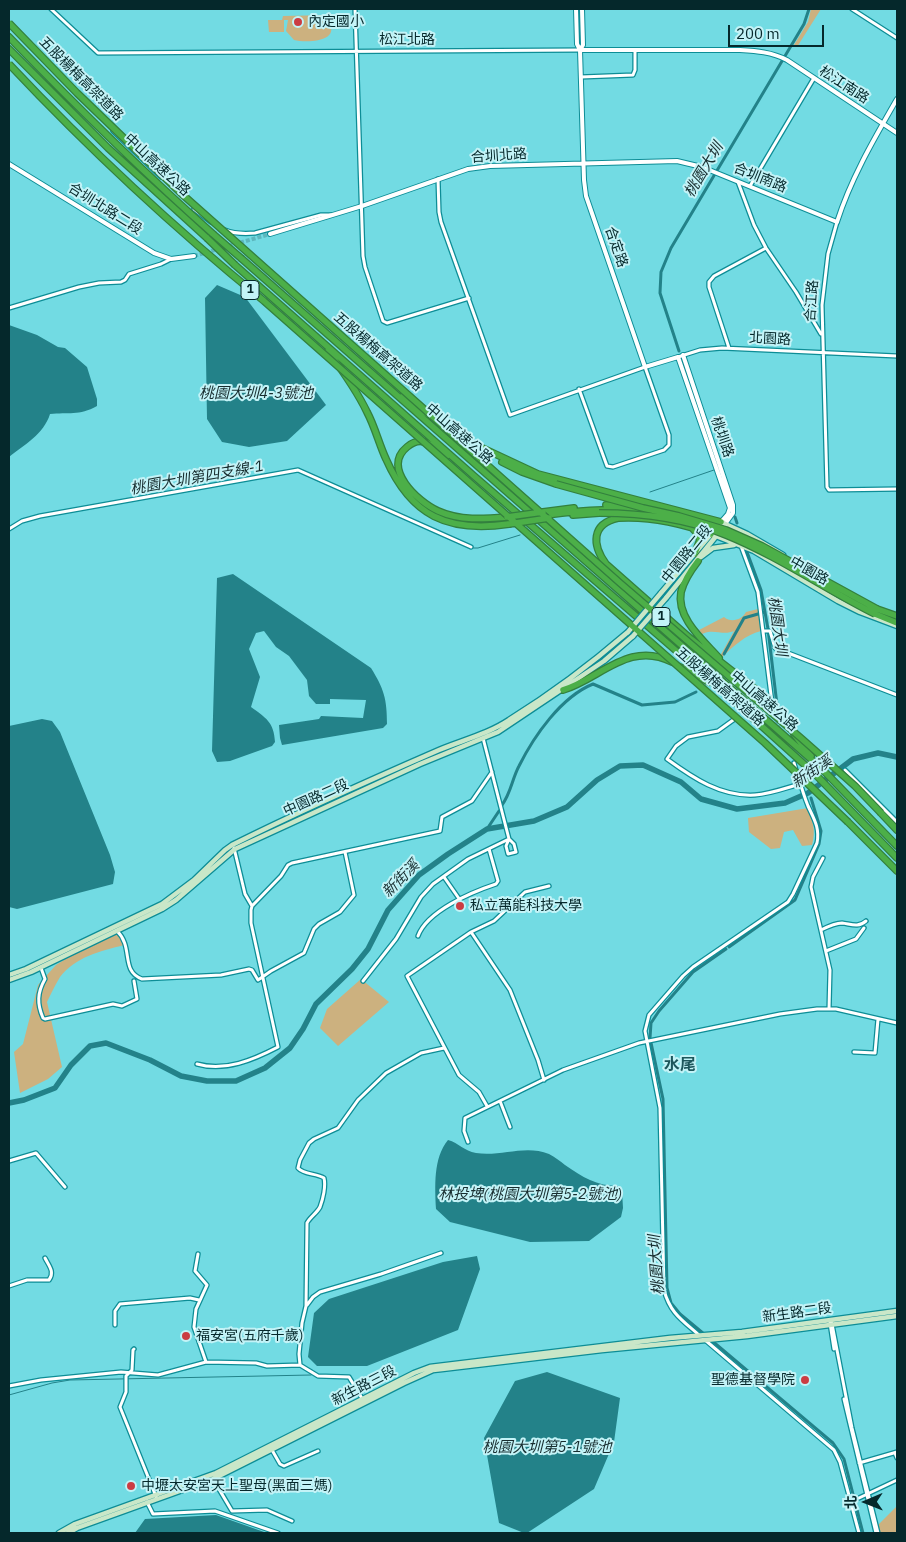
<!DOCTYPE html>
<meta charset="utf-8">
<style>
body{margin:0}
#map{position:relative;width:906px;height:1542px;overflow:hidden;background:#72dbe3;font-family:"IBM Plex Sans","Noto Sans TC",sans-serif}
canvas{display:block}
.frame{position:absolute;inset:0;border:10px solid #05282b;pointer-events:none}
.north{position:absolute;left:841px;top:1477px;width:50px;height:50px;-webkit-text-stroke:4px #c3f3f7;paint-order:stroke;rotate:269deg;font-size:14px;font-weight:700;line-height:20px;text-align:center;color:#05282b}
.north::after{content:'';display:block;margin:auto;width:18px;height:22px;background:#05282b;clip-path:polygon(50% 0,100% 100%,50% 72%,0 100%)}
.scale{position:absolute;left:728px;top:25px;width:96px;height:22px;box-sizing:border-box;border:2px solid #05282b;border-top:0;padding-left:6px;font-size:15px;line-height:18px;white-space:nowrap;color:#05282b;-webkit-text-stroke:4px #c3f3f7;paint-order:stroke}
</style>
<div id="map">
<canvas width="906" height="1542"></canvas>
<div class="frame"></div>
<div class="north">北</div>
<div class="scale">200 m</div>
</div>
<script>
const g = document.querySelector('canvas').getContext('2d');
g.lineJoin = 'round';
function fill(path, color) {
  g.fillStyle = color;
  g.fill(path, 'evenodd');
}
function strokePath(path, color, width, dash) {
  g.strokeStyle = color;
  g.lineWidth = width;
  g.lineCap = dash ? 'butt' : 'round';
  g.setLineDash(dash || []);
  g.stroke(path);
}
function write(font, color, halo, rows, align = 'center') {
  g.font = font + ' "IBM Plex Sans","Noto Sans TC",sans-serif';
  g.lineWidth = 4;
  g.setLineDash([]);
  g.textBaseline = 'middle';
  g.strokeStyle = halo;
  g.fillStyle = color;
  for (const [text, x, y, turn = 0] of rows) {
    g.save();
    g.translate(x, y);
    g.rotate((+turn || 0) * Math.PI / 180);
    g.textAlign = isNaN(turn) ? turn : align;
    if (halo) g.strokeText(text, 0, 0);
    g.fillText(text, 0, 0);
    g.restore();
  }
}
fill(new Path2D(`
 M811,9H821L797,47L794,45L808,22Z
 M330,15V19H327C344,42 307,43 294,40L286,31L288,20H284V32H269L268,20H282L283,16Z
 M758,609L761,631C745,635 734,646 722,657L720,656L734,631C723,636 713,628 702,634L699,630L724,617C731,623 742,620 746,612Z
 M808,808C813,822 816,831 812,845L802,846L793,830L784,832L780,848L771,849L749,832L748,818Z
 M117,933L122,937L124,945C101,951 75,957 60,977C55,985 51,994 47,1002L62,1067L48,1079L20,1093L14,1052L23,1044L38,985L56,965L72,955Z
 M361,979L389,1002L338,1046L320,1028L327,1009Z
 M897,1506V1532L880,1533L878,1525Z`), '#ccb17f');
fill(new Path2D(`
 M217,285L245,297L326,405L287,441L249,447L222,442L207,419L205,298Z
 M9,325L37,335L58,347L65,348L87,367L97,399V406C79,416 68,412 50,414C44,434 24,445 9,457Z
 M233,574L371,668C384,689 387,699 387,724L383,728L282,745L280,738L279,725L319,719L321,716L363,718L366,700L330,699V704H316L309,696L307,680L289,656L276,647L264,631L256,633L249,649L260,677L251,707C266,718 274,722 275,742L272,746L230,761L217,762L212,751L217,578Z
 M42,719L52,721L60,732L110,855L115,872L113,884L17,909L9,907V726Z
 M448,1140C459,1143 464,1151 476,1153C501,1157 525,1144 549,1154C555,1157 560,1161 565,1165C582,1177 597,1186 618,1186L622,1191L623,1208L621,1217L589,1241L530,1242L450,1222L436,1209C435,1187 433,1158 448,1140Z
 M477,1256L480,1269L458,1330L367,1366H317L308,1357L314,1313L329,1299L443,1262Z
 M547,1372L620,1398L614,1442L594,1489L527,1533H524L499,1523L484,1438L515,1381Z
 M216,1515L267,1533H135L145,1519Z`), '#238289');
strokePath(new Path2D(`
 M296,471L327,485
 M650,492L714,470
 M471,548H478L520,535
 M9,1395L52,1383L70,1380L311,1375`), '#238289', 1);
strokePath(new Path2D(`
 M679,351L660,293L661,272L671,248L804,24L809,9
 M735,517L737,523
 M747,552L761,590L768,629L777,705
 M724,654L744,618L765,612
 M502,805C511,793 512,779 519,766C534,736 561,697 593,684L642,705L675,702L696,692
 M487,829L499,811
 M729,947L795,900L819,844L821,831L811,798
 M704,1334L680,1314L671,1303L667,1288L663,1099L650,1038L651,1023L659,1011L693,972L726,949
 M711,1340L833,1443L844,1459L863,1533`), '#238289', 3);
strokePath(new Path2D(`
 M9,1103L24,1100L55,1088L71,1065L90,1046L106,1043L150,1060L181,1076L207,1081H236L265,1068L290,1048L303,1029L316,1004L352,969L368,949L388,910L419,875L448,854L487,829L534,821L567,807L597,780L620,766L643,765L681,782L701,799L737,809L785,803L808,793L853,759L878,753L897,757`), '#238289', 5.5);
strokePath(new Path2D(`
 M775,717L780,730
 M783,736L788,748`), '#5cb7be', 3, [3, 1.5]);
strokePath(new Path2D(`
 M194,256L270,234`), '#5cb7be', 4, [4, 2]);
const minor = new Path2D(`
 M51,9L98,53L580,50
 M355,9L363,256L365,267L383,321L387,323L469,298
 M852,9L897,38
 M581,77L633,75L635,70V50
 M113,131L161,177
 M438,179L439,212L441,222L510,415L645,367L669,435V445L664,450L613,467L607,466L579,389
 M738,182L754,225L766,248L796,292L821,334
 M750,186L814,78
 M194,209L211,222
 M837,222L828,254L822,305L827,487L829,490L897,489
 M225,230C235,234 244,234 255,233L321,215H331
 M9,308L79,287L99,283L121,282L125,280L129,274L161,264L171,259
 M729,348L709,287V282L714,276L766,248
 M678,357L700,350L722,348L897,356
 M9,529L22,521L40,516L298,470L471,547
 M741,546L758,592L772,703
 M764,631H770L775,648L897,695
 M736,718L718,731L688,737L676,746L667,759C693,778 721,797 755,795C770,794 786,788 800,784
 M483,738L509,839
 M794,763L796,770
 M845,770L897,822
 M509,839L514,844L516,852L508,854L506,846Z
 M234,848L245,894L252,906
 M823,858L813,877L811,887L830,970L829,1009
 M444,877L460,900
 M252,906L281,876L288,865L292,863L440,831L442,817L472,801L492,772
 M821,930C827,927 835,923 842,923C851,924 858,928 866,921
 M117,931C134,947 120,971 142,979L221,975L249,969L252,970L258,980L271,971L304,953L314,929L319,924L340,912L354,895L345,852
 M471,932L510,990L538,1060L544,1080
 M418,936C427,911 472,892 496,884L498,881L489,849
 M826,951L856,939L864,928
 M41,968L45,979C37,993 37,1004 43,1018L45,1019L113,1004L122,1006L137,999L134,981
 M363,981L396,939L421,897L433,884L468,859L509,839
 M854,1052L875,1053L878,1019
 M197,1064C225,1072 253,1060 278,1047L251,923V910L252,906
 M500,1101L510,1127
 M487,1106L479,1092L459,1075L407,976L471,932L494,921L525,892L549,886
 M468,1142L464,1131L465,1118L563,1070L639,1043L780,1014L817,1009H836L897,1023
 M9,1161L36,1153L65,1187
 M198,1254L195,1271L207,1285L196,1309L194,1327L206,1362
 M9,1286L27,1280H49C55,1272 49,1266 45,1258
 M307,1305L313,1297L320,1292L381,1274L441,1253
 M830,1320L832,1324L852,1428L878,1533
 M830,1323L834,1349
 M115,1325V1311L120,1304L190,1298L199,1300
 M699,1335C682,1320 670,1313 664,1290L660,1108L645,1031L649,1015L683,976L693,967L788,902L793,894L817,843C820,828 814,819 808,806C804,796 801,786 798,776
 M705,1340L834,1450L840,1462L859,1533
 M134,1349L133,1350L132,1370L126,1376V1392L120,1407L157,1499
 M300,1365L299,1354L302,1323L306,1306L307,1223C310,1217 317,1213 320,1207C323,1199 326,1186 324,1178C316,1173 304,1175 298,1168L300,1160L309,1143L314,1139L338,1128L358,1100L386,1073L421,1053L444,1048
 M9,1386L41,1380L121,1372L158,1375L206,1362L256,1363L267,1366L300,1365L318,1376L349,1377L363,1400
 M844,1399L876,1533
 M272,1450L280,1464L284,1466L318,1451
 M895,1453L897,1458
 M859,1463L897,1452
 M213,1479L232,1511L267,1510L292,1521
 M859,1498L897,1480
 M147,1502L153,1514L215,1511L278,1533`);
const tertiary = new Path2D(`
 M576,9L577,44L580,50L584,180L586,196L645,367L678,357L730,508L728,514L721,522
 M580,50H740C756,51 772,52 787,60L897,133
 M580,50L583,45L582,9
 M9,164L154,253L171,259L194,256
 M270,234L362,206L468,169L490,166L677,161L702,167L837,222C851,178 874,139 897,99
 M683,355L733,505V513L725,524`);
const secondary = new Path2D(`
 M720,523L721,522L747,534L783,555
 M711,534L754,551L838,601L860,612L897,626
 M701,557L713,548L734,545
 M661,593L712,533
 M666,598L717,535
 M9,975L26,969L162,904L194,880L225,850L232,845C300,811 370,780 439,750C463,740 488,734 509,720C551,694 591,664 628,632
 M9,980L31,972L162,909L176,900L235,849L420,764L498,732L604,661L633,636
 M59,1533L75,1524L216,1473L414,1373L430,1367L670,1338L742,1332L897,1311
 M68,1533L77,1528L213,1479L404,1383L433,1370L442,1369L602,1350L747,1336L897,1316`);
const motorway = new Path2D(`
 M9,37C75,105 142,171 213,234
 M9,49L108,148L207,238
 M242,259L821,768L897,846
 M235,265L474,476L717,686L815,774L897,858
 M328,351C342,370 357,391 367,412C375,427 379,444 386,459C411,516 448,533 509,524
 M402,397L427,414
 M461,438L538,474L721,522
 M447,456C440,451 432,444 424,442C418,440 412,443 407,447C381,468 418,502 438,511C460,521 484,519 507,517
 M502,462L522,472L556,484
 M606,505H627
 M543,512L574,508
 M546,515C584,510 620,507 658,514
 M573,515L599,513
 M693,529L697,533L700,540L695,553
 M711,534C681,523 650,516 618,518C591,524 592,545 606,564L691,639L764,696L783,721
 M698,561C691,570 684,580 681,592C676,618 704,641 719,658
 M877,609L897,616
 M875,614L897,623
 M680,667L709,682
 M563,690C600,679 629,640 672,662
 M794,734L811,756
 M881,813L897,830
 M848,822L897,871`);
strokePath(minor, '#0d8d96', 5.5);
strokePath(tertiary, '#0d8d96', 6);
strokePath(secondary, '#0d8d96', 7);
strokePath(motorway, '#33803e', 8);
strokePath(minor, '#fff', 3);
strokePath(tertiary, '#fff', 4);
strokePath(secondary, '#c9e7c8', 4.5);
strokePath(motorway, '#4caf48', 5.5);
const secondaryBridge = new Path2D(`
 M628,632L661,593
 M633,636L666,598`);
const motorwayBridge = new Path2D(`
 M9,23L77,93L183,195L620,583L802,739L855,786L881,813
 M9,64C89,149 174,228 264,301L765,743L848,822
 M213,234L242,259
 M207,238L235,265
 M556,484L643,508L679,516L726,530L762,546L877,609
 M599,513C643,513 685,518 726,535C778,556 825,589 875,614
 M507,517L543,512
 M509,524L549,518`);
strokePath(secondaryBridge, '#0d8d96', 7, []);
strokePath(motorwayBridge, '#33803e', 8, []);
strokePath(secondaryBridge, '#c9e7c8', 4.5);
strokePath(motorwayBridge, '#4caf48', 5.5);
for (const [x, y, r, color] of [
 [298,22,5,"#cb3c42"],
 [460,906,5,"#cb3c42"],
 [186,1336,5,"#cb3c42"],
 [805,1380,5,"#cb3c42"],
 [131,1486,5,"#cb3c42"]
]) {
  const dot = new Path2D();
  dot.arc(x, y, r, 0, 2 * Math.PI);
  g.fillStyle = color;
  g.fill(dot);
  strokePath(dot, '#c3f3f7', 2);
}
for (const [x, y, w] of [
 [250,290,18],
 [661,617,18]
]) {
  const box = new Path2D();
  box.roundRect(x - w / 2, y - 9.5, w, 19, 4);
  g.fillStyle = '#c3f3f7';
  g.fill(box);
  strokePath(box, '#05282b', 1);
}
write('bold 12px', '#05282b', null, [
 ["1",250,290],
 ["1",661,617]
]);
write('14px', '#05282b', '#c3f3f7', [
 ["內定國小",308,22],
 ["私立萬能科技大學",470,906],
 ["福安宮(五府千歲)",196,1336],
 ["聖德基督學院",795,1380,"right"],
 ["中壢太安宮天上聖母(黑面三媽)",141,1486]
], 'left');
write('14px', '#05282b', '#c3f3f7', [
 ["松江北路",407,40],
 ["五股楊梅高架道路",81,79,45],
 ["松江南路",844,85,33],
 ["合圳北路",499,156,-4],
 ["中山高速公路",157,165,43],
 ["合圳南路",760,178,22],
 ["合圳北路二段",105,209,32],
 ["合定路",616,247,71],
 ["合江路",812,301,-86],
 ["北園路",770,339,3],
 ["五股楊梅高架道路",378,352,41],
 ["中山高速公路",459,434,41],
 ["桃圳路",722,437,71],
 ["中園路二段",687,554,-51],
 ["中園路",809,571,30],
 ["五股楊梅高架道路",720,687,41],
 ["中山高速公路",764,701,41],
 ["中園路二段",316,798,-24],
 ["新生路二段",797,1313,-8],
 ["新生路三段",364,1386,-27]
]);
write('italic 15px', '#182d2f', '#c3f3f7', [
 ["桃園大圳",704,170,-59],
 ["桃園大圳4-3號池",256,394],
 ["桃園大圳第四支線-1",197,478,-10],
 ["桃園大圳",777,626,82],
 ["新街溪",812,772,-34],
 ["新街溪",401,879,-45],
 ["林投埤(桃園大圳第5-2號池)",530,1195],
 ["桃園大圳",657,1265,-94],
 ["桃園大圳第5-1號池",547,1448]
]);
write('bold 16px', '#1d565b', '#c3f3f7', [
 ["水尾",680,1065]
]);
</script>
